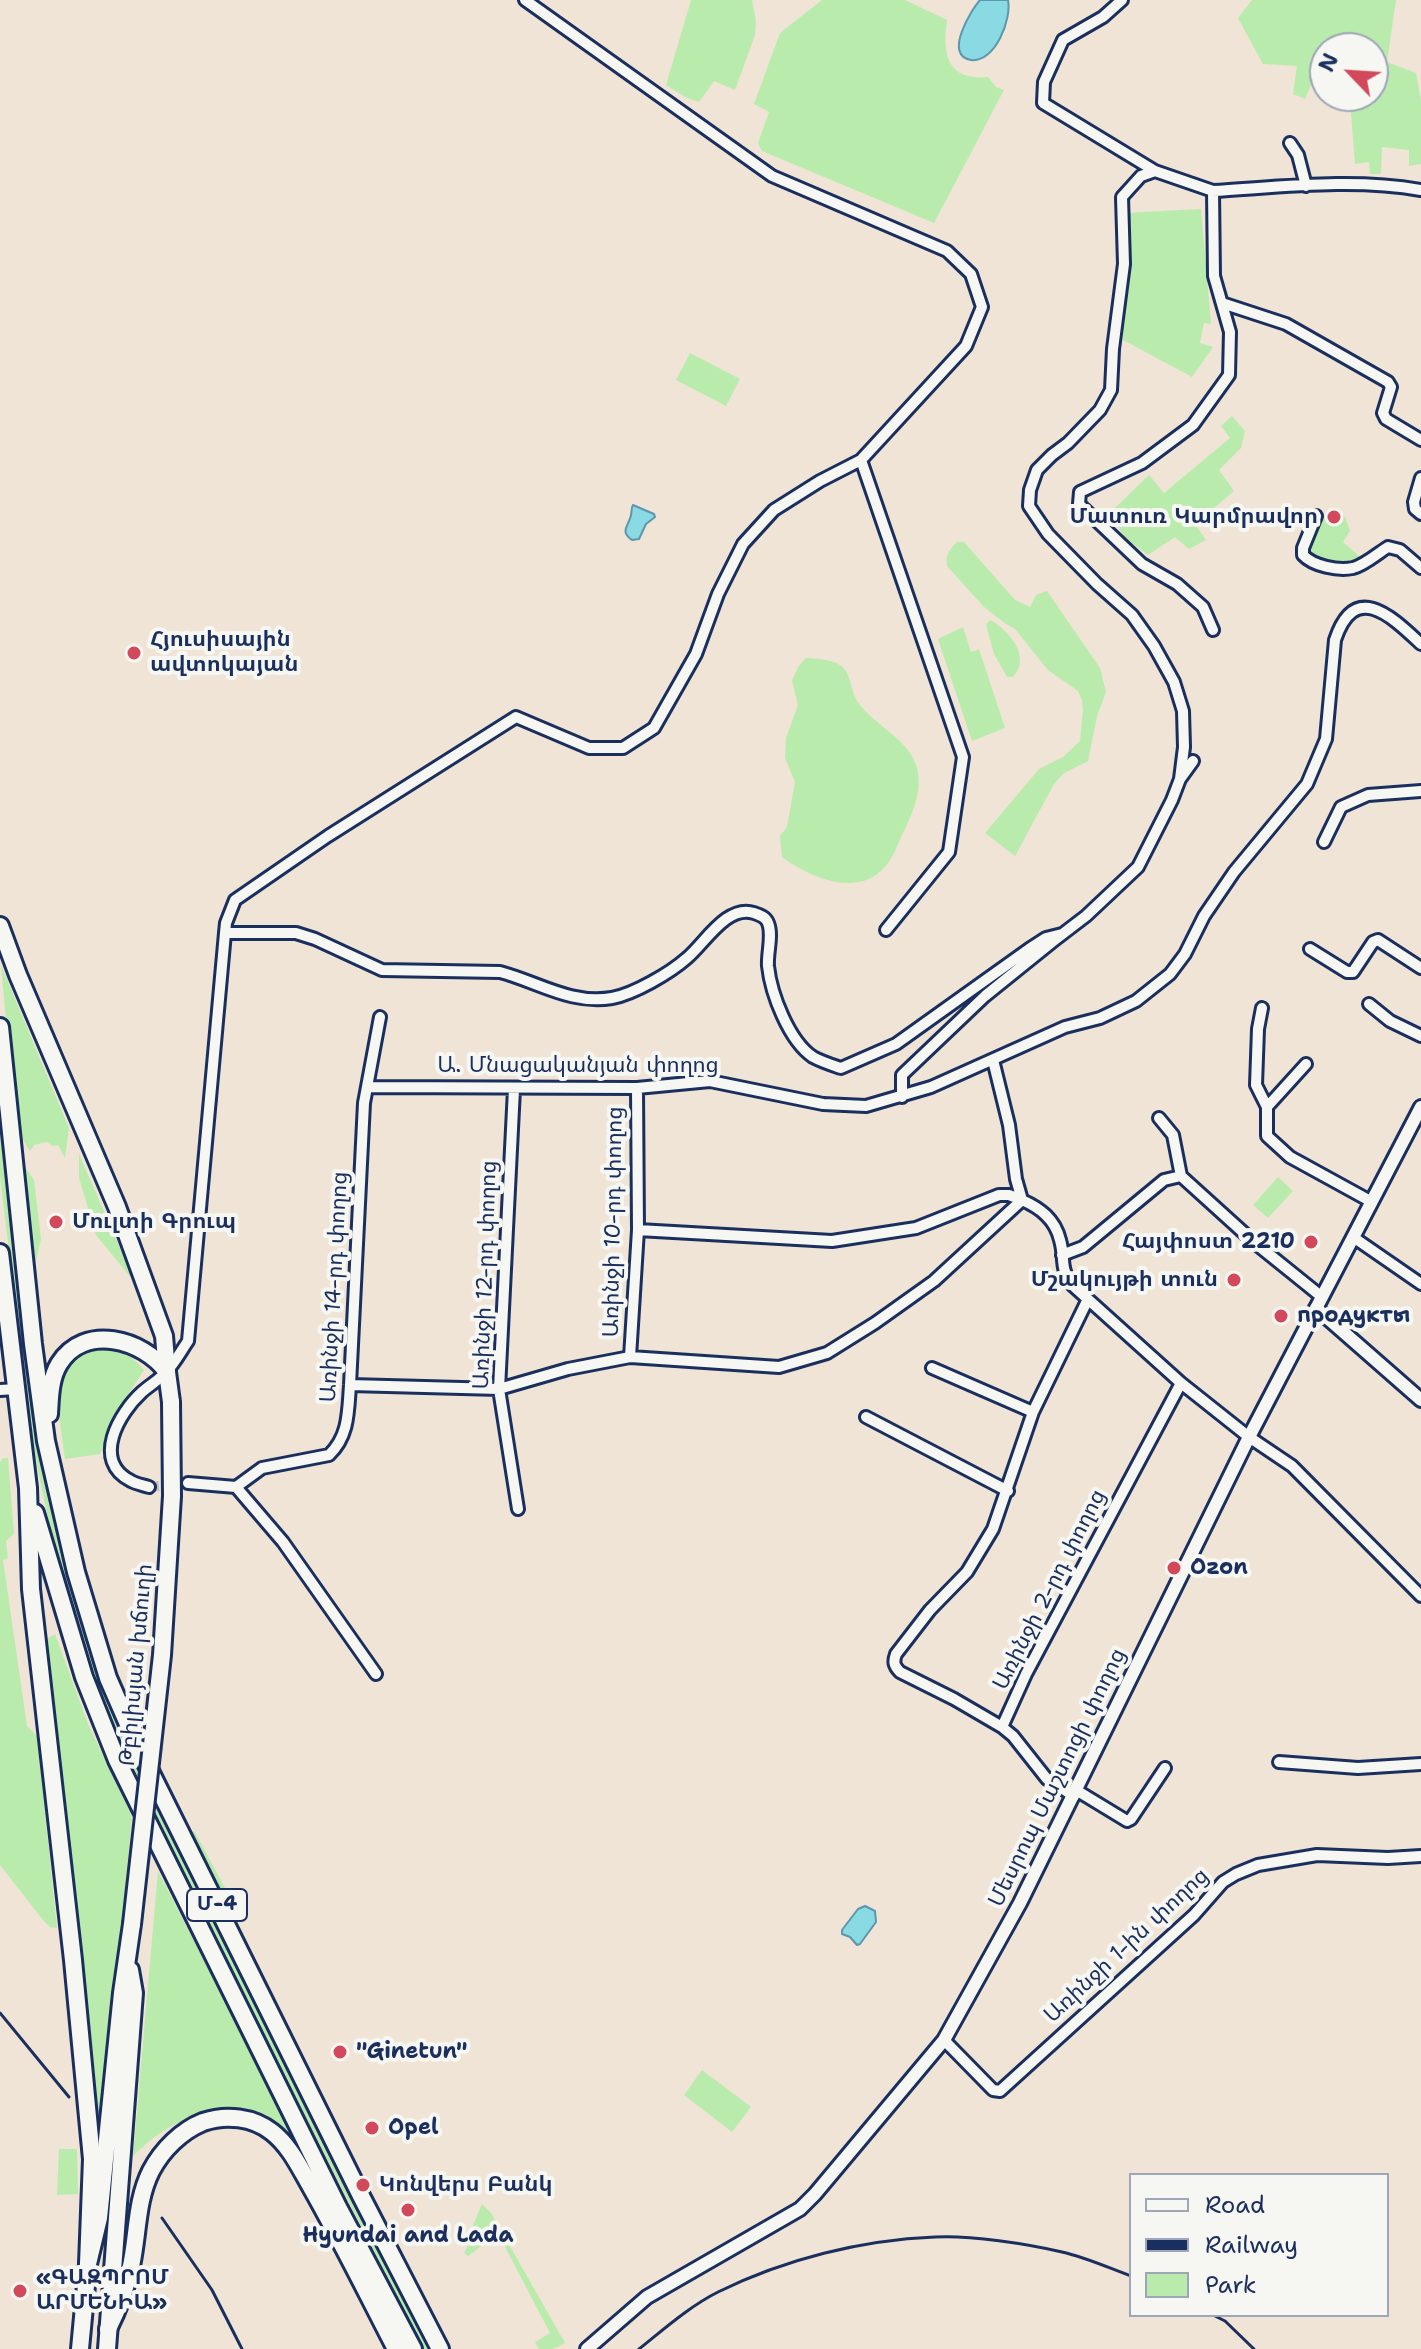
<!DOCTYPE html>
<meta charset="utf-8">
<style>
body{margin:0}
#map{position:relative;width:1421px;height:2349px;overflow:hidden;background:#efe4d5;font-family:"Shantell Sans",sans-serif}
canvas{display:block}
.legend{position:absolute;left:1129px;top:2173px;width:260px;height:144px;box-sizing:border-box;background:#f6f6f2;border:2px solid #9ea6b7;margin:0;padding:10px 14px;list-style:none;font-size:24px;color:#1b2f5e}
.legend li{display:flex;align-items:center;gap:16px;height:40px}
.legend b{width:40px;border:2px solid #9ea6b7}
.north{position:absolute;left:1309px;top:32px;width:80px;height:80px;box-sizing:border-box;background:#f6f6f2;border:2px solid #9ea6b7;border-radius:50%;rotate:295deg;font-size:22px;font-weight:700;line-height:32px;text-align:center;color:#1b2f5e}
.north::after{content:'';display:block;margin:auto;width:28px;height:36px;background:#d1495b;clip-path:polygon(50% 0,100% 100%,50% 72%,0 100%)}
</style>
<div id="map">
<canvas width="1421" height="2349"></canvas>
<ul class="legend">
<li><b style="height:10px;background:#f6f6f2"></b>Road</li>
<li><b style="height:10px;background:#1b2f5e"></b>Railway</li>
<li><b style="height:22px;background:#b9ecac"></b>Park</li>
</ul>
<div class="north">N</div>
</div>
<script>
const g = document.querySelector('canvas').getContext('2d');
g.lineJoin = 'round';
function fill(path, color) {
  g.fillStyle = color;
  g.fill(path, 'evenodd');
}
function strokePath(path, color, width, dash) {
  g.strokeStyle = color;
  g.lineWidth = width;
  g.lineCap = dash ? 'butt' : 'round';
  g.setLineDash(dash || []);
  g.stroke(path);
}
function write(font, color, halo, rows, align = 'center') {
  g.font = font + ' "Shantell Sans","Noto Sans Armenian",sans-serif';
  g.lineWidth = 8;
  g.setLineDash([]);
  g.textBaseline = 'middle';
  g.strokeStyle = halo;
  g.fillStyle = color;
  for (const [text, x, y, turn = 0] of rows) {
    g.save();
    g.translate(x, y);
    g.rotate((+turn || 0) * Math.PI / 180);
    g.textAlign = isNaN(turn) ? turn : align;
    if (halo) g.strokeText(text, 0, 0);
    g.fillText(text, 0, 0);
    g.restore();
  }
}
fill(new Path2D(`
 M691,0H752L756,21L755,35L735,90L714,81L699,102L687,98L666,85Z
 M822,0H905L947,20C942,54 947,81 988,77L996,87L1004,90L934,223L762,151L758,143L769,112L754,104L780,33Z
 M1252,0H1396L1387,62L1416,73L1421,100V164L1409,166V150L1382,147L1381,174H1370L1369,162L1355,164L1351,113L1333,96H1373V48H1325V88L1314,78L1305,99L1293,94L1297,66L1263,64L1238,18Z
 M1201,209L1211,324L1204,323L1200,343L1213,347L1192,377L1123,340L1124,213Z
 M690,353L740,379L726,406L676,380Z
 M1232,416L1245,431L1241,448L1219,470L1234,491L1195,524L1206,540L1189,549L1175,537L1148,555L1125,538L1110,513L1149,475L1164,493L1230,438L1221,426Z
 M1335,507L1345,517L1350,531L1343,542L1360,557C1336,570 1329,563 1305,554L1316,524Z
 M957,542H964L1015,600L1030,607L1036,595L1047,591L1100,668L1106,692L1097,716L1088,761L1064,773L1054,784L1015,856L985,833L1039,769L1063,757L1080,741L1083,710L1082,700L1078,691L1048,670L1015,629L1006,624L984,607L947,566C945,556 950,548 957,542Z
 M990,620C1009,630 1032,657 1013,677H1007L994,654L986,625Z
 M963,627L971,652L979,649L1005,728L972,741L938,639Z
 M806,658C818,659 839,659 846,671C852,682 851,694 860,705C877,727 909,739 917,768C922,789 915,807 906,827C900,837 897,850 890,860C864,901 812,879 782,857L780,836L787,827L795,782L785,758L786,738L798,705L792,681L798,667Z
 M1,965L69,1128L65,1158L58,1145L53,1146L47,1142L34,1145L30,1151L16,1129Z
 M0,1127L25,1332L19,1333L0,1177Z
 M79,1154L133,1278L132,1279L96,1235L79,1178Z
 M17,1155L34,1180L41,1239L32,1278Z
 M1278,1177L1293,1191L1268,1218L1253,1205Z
 M94,1348C115,1348 131,1353 144,1370L118,1410L100,1454L65,1459C61,1421 44,1362 94,1348Z
 M26,1364L29,1367C40,1484 69,1604 113,1713C122,1736 135,1757 145,1779C177,1846 210,1913 244,1980C306,2103 368,2225 429,2349H423L190,1888L108,1717L71,1607L52,1537L33,1447L22,1369Z
 M3,1458H8L14,1534L6,1541L8,1558L3,1560L27,1726L37,1736L57,1928L50,1927L43,1920L0,1865V1463Z
 M55,1634L88,1724L132,1816L97,2189L94,2091L86,1990L47,1639Z
 M189,1830L195,1832L234,1905L240,1940L188,1832Z
 M158,1871L294,2135C253,2106 231,2098 184,2120C163,2129 149,2140 133,2156Z
 M702,2070L751,2107L732,2132L684,2095Z
 M59,2149H77L78,2194L57,2195Z
 M482,2204L491,2213L565,2343L553,2349H539L535,2342L550,2333L502,2241H488L468,2256L464,2253L468,2246L465,2244Z`), '#b9ecac');
const water = new Path2D(`
 M980,0H1008C1012,19 995,63 971,60C943,56 971,10 980,0Z
 M633,505L654,514L655,517L646,524L639,539L632,540C619,531 629,526 631,515C632,511 631,508 633,505Z
 M865,1906L875,1911L876,1922L860,1944L857,1945L850,1937L842,1934V1930L858,1909Z`);
fill(water, '#89dae2');
strokePath(water, '#5d96ad', 2);
strokePath(new Path2D(`
 M149,1487L188,1483`), '#c5c0bd', 10, [10, 5]);
const minor = new Path2D(`
 M525,0L772,176L947,251L971,274L982,307L966,346L861,460
 M1122,0L1103,17L1063,40L1044,82L1043,103L1155,171L1213,191
 M1290,143L1298,155L1306,186
 M1155,171L1141,176L1122,197L1124,264L1113,349L1111,390L1100,410L1068,443L1052,455L1037,470L1030,490L1029,506L1048,534L1097,584L1132,615L1154,646L1174,682L1183,711L1184,747L1180,779
 M1222,303L1286,324L1388,382L1391,387L1383,413L1386,419L1421,440
 M1421,478L1414,502L1415,509L1421,514
 M1316,516L1303,548V555C1313,566 1338,571 1353,568C1365,565 1378,553 1388,547L1400,550L1421,568
 M1213,630L1203,607L1177,584L1142,564L1079,504L1080,492L1142,463L1193,425L1229,375L1230,332L1214,276L1213,191C1281,187 1353,178 1421,190
 M1324,842L1341,807L1368,795L1421,791
 M225,933H296L315,939L382,970L500,972C538,982 571,1005 612,998C634,994 670,973 687,958C705,943 727,904 754,913C760,915 766,917 768,923C773,935 767,953 768,966C771,994 789,1041 813,1057C822,1062 832,1065 841,1068L896,1044L1029,949L1046,938L1062,934
 M1310,949L1347,972H1353L1373,942L1378,940L1421,968
 M1369,1004L1390,1021L1421,1036
 M1262,1008L1258,1029L1256,1085L1267,1107V1136L1290,1157L1372,1202
 M993,1060L1009,1125L1016,1179L1022,1200
 M368,1087L637,1088L710,1081L823,1104L866,1106L931,1087L1065,1027L1100,1018L1136,1001L1170,974L1185,954L1204,916L1234,872L1307,784L1326,739L1335,640C1355,580 1392,617 1421,644
 M514,1089L499,1389L518,1509
 M902,1097V1075L985,996L1052,942L1086,916L1138,867L1172,800L1180,779L1193,761
 M1267,1107L1306,1064
 M1159,1118L1173,1135L1181,1176
 M638,1230L832,1241L916,1228L999,1195H1009L1022,1200
 M1353,1237L1421,1284
 M1062,1255L1083,1247L1164,1180L1181,1176L1255,1243L1322,1297
 M630,1357L638,1230L637,1088
 M932,1368L1033,1412
 M350,1385L499,1389L568,1369L630,1357L779,1367L827,1353L875,1323L934,1281L1022,1200C1040,1208 1055,1219 1060,1240C1065,1257 1060,1266 1070,1283L1181,1383L1249,1437L1292,1466L1421,1596
 M0,1390L16,1389
 M866,1417L1008,1491
 M188,1483L236,1487L283,1542L376,1674
 M149,1487C143,1485 136,1484 131,1481C91,1461 119,1413 142,1392C150,1385 159,1380 166,1372C175,1363 181,1351 188,1341L225,933L226,923L235,900L328,836L516,717L589,748H623L654,728L696,654L718,594L743,544L774,510L820,481L861,460L963,757L949,852L886,930
 M236,1487L262,1468L329,1455C349,1436 348,1412 350,1385L364,1103L380,1017
 M1002,1727L954,1699L900,1672C894,1666 893,1662 896,1654L930,1610L967,1572L993,1529L1033,1412L1088,1299
 M1279,1762L1358,1768L1421,1764
 M1076,1790L1127,1821L1131,1819L1165,1768
 M1074,1796L1047,1779L1013,1736L1002,1727L1026,1674L1181,1383
 M944,2040L993,2090L1000,2091L1194,1915L1223,1882L1236,1874L1258,1865L1317,1855L1388,1858L1421,1856`);
const tertiary = new Path2D(`
 M1316,1308L1421,1400
 M587,2349L647,2297L800,2209L815,2194L944,2040L1020,1903L1249,1437L1421,1107`);
const primary = new Path2D(`
 M167,1372L171,1402
 M80,2349L88,2264L99,2218L122,1993L132,1924
 M107,2349L134,1993L130,1970`);
const trunk = new Path2D(`
 M0,926L18,975L117,1207L164,1336L167,1372
 M0,1027L33,1344L46,1441L76,1572L108,1678L138,1747L361,2196L440,2349
 M0,1253L28,1488L31,1589L73,1960L92,2159L88,2264
 M49,1414C50,1397 50,1379 59,1364C84,1323 143,1339 167,1372
 M35,1513L84,1677L117,1760L338,2207L413,2349
 M108,2329C118,2309 126,2288 131,2266C138,2234 136,2201 151,2171C162,2150 181,2131 203,2122C226,2114 253,2117 272,2132C290,2146 300,2168 311,2187C341,2240 368,2295 396,2349`);
strokePath(minor, '#1b2f5e', 16);
strokePath(tertiary, '#1b2f5e', 18);
strokePath(primary, '#1b2f5e', 22);
strokePath(trunk, '#1b2f5e', 22);
strokePath(minor, '#f6f6f2', 10);
strokePath(tertiary, '#f6f6f2', 12);
strokePath(primary, '#f6f6f2', 16);
strokePath(trunk, '#f6f6f2', 16);
strokePath(new Path2D(`
 M0,2013L69,2097
 M162,2218L212,2290L242,2349
 M1213,2315L1225,2321L1254,2349
 M639,2349C664,2329 690,2306 718,2292C785,2259 861,2240 935,2237C970,2235 1028,2244 1062,2252C1085,2257 1109,2268 1131,2276`), '#1b2f5e', 3);
const primaryBridge = new Path2D(`
 M132,1924L162,1655L172,1496L171,1402`);
strokePath(primaryBridge, '#1b2f5e', 22, []);
strokePath(primaryBridge, '#f6f6f2', 16);
for (const [x, y, r, color] of [
 [1334,517,8,"#d1495b"],
 [134,653,8,"#d1495b"],
 [56,1222,8,"#d1495b"],
 [1311,1242,8,"#d1495b"],
 [1234,1280,8,"#d1495b"],
 [1281,1316,8,"#d1495b"],
 [1174,1568,8,"#d1495b"],
 [340,2052,8,"#d1495b"],
 [372,2128,8,"#d1495b"],
 [363,2185,8,"#d1495b"],
 [408,2210,8,"#d1495b"],
 [20,2291,8,"#d1495b"]
]) {
  const dot = new Path2D();
  dot.arc(x, y, r, 0, 2 * Math.PI);
  g.fillStyle = color;
  g.fill(dot);
  strokePath(dot, '#f6f6f2', 3);
}
for (const [x, y, w] of [
 [217,1905,60]
]) {
  const box = new Path2D();
  box.roundRect(x - w / 2, y - 16, w, 32, 6);
  g.fillStyle = '#f6f6f2';
  g.fill(box);
  strokePath(box, '#1b2f5e', 2);
}
write('bold 20px', '#1b2f5e', null, [
 ["Մ-4",217,1905]
]);
write('bold 22px', '#1b2f5e', '#f6f6f2', [
 ["Մատուռ Կարմրավոր",1318,517,"right"],
 ["Հյուսիսային",150,640],
 ["ավտոկայան",150,665],
 ["Մուլտի Գրուպ",72,1222],
 ["Հայփոստ 2210",1295,1242,"right"],
 ["Մշակույթի տուն",1218,1280,"right"],
 ["продукты",1297,1316],
 ["Ozon",1190,1568],
 ["\"Ginetun\"",356,2052],
 ["Opel",388,2128],
 ["Կոնվերս Բանկ",379,2185],
 ["Hyundai and Lada",408,2236,"center"],
 ["«ԳԱԶՊՐՈՄ",36,2278],
 ["ԱՐՄԵՆԻԱ»",36,2303]
], 'left');
write('22px', '#1b2f5e', '#f6f6f2', [
 ["Ա. Մնացականյան փողոց",578,1066],
 ["Առինջի 10-րդ փողոց",614,1222,-89],
 ["Առինջի 12-րդ փողոց",486,1275,-88],
 ["Առինջի 14-րդ փողոց",335,1287,-87],
 ["Առինջի 2-րդ փողոց",1050,1590,-63],
 ["Թբիլիսյան խճուղի",137,1665,-85],
 ["Մեսրոպ Մաշտոցի փողոց",1058,1778,-64],
 ["Առինջի 1-ին փողոց",1127,1946,-43]
]);
</script>
